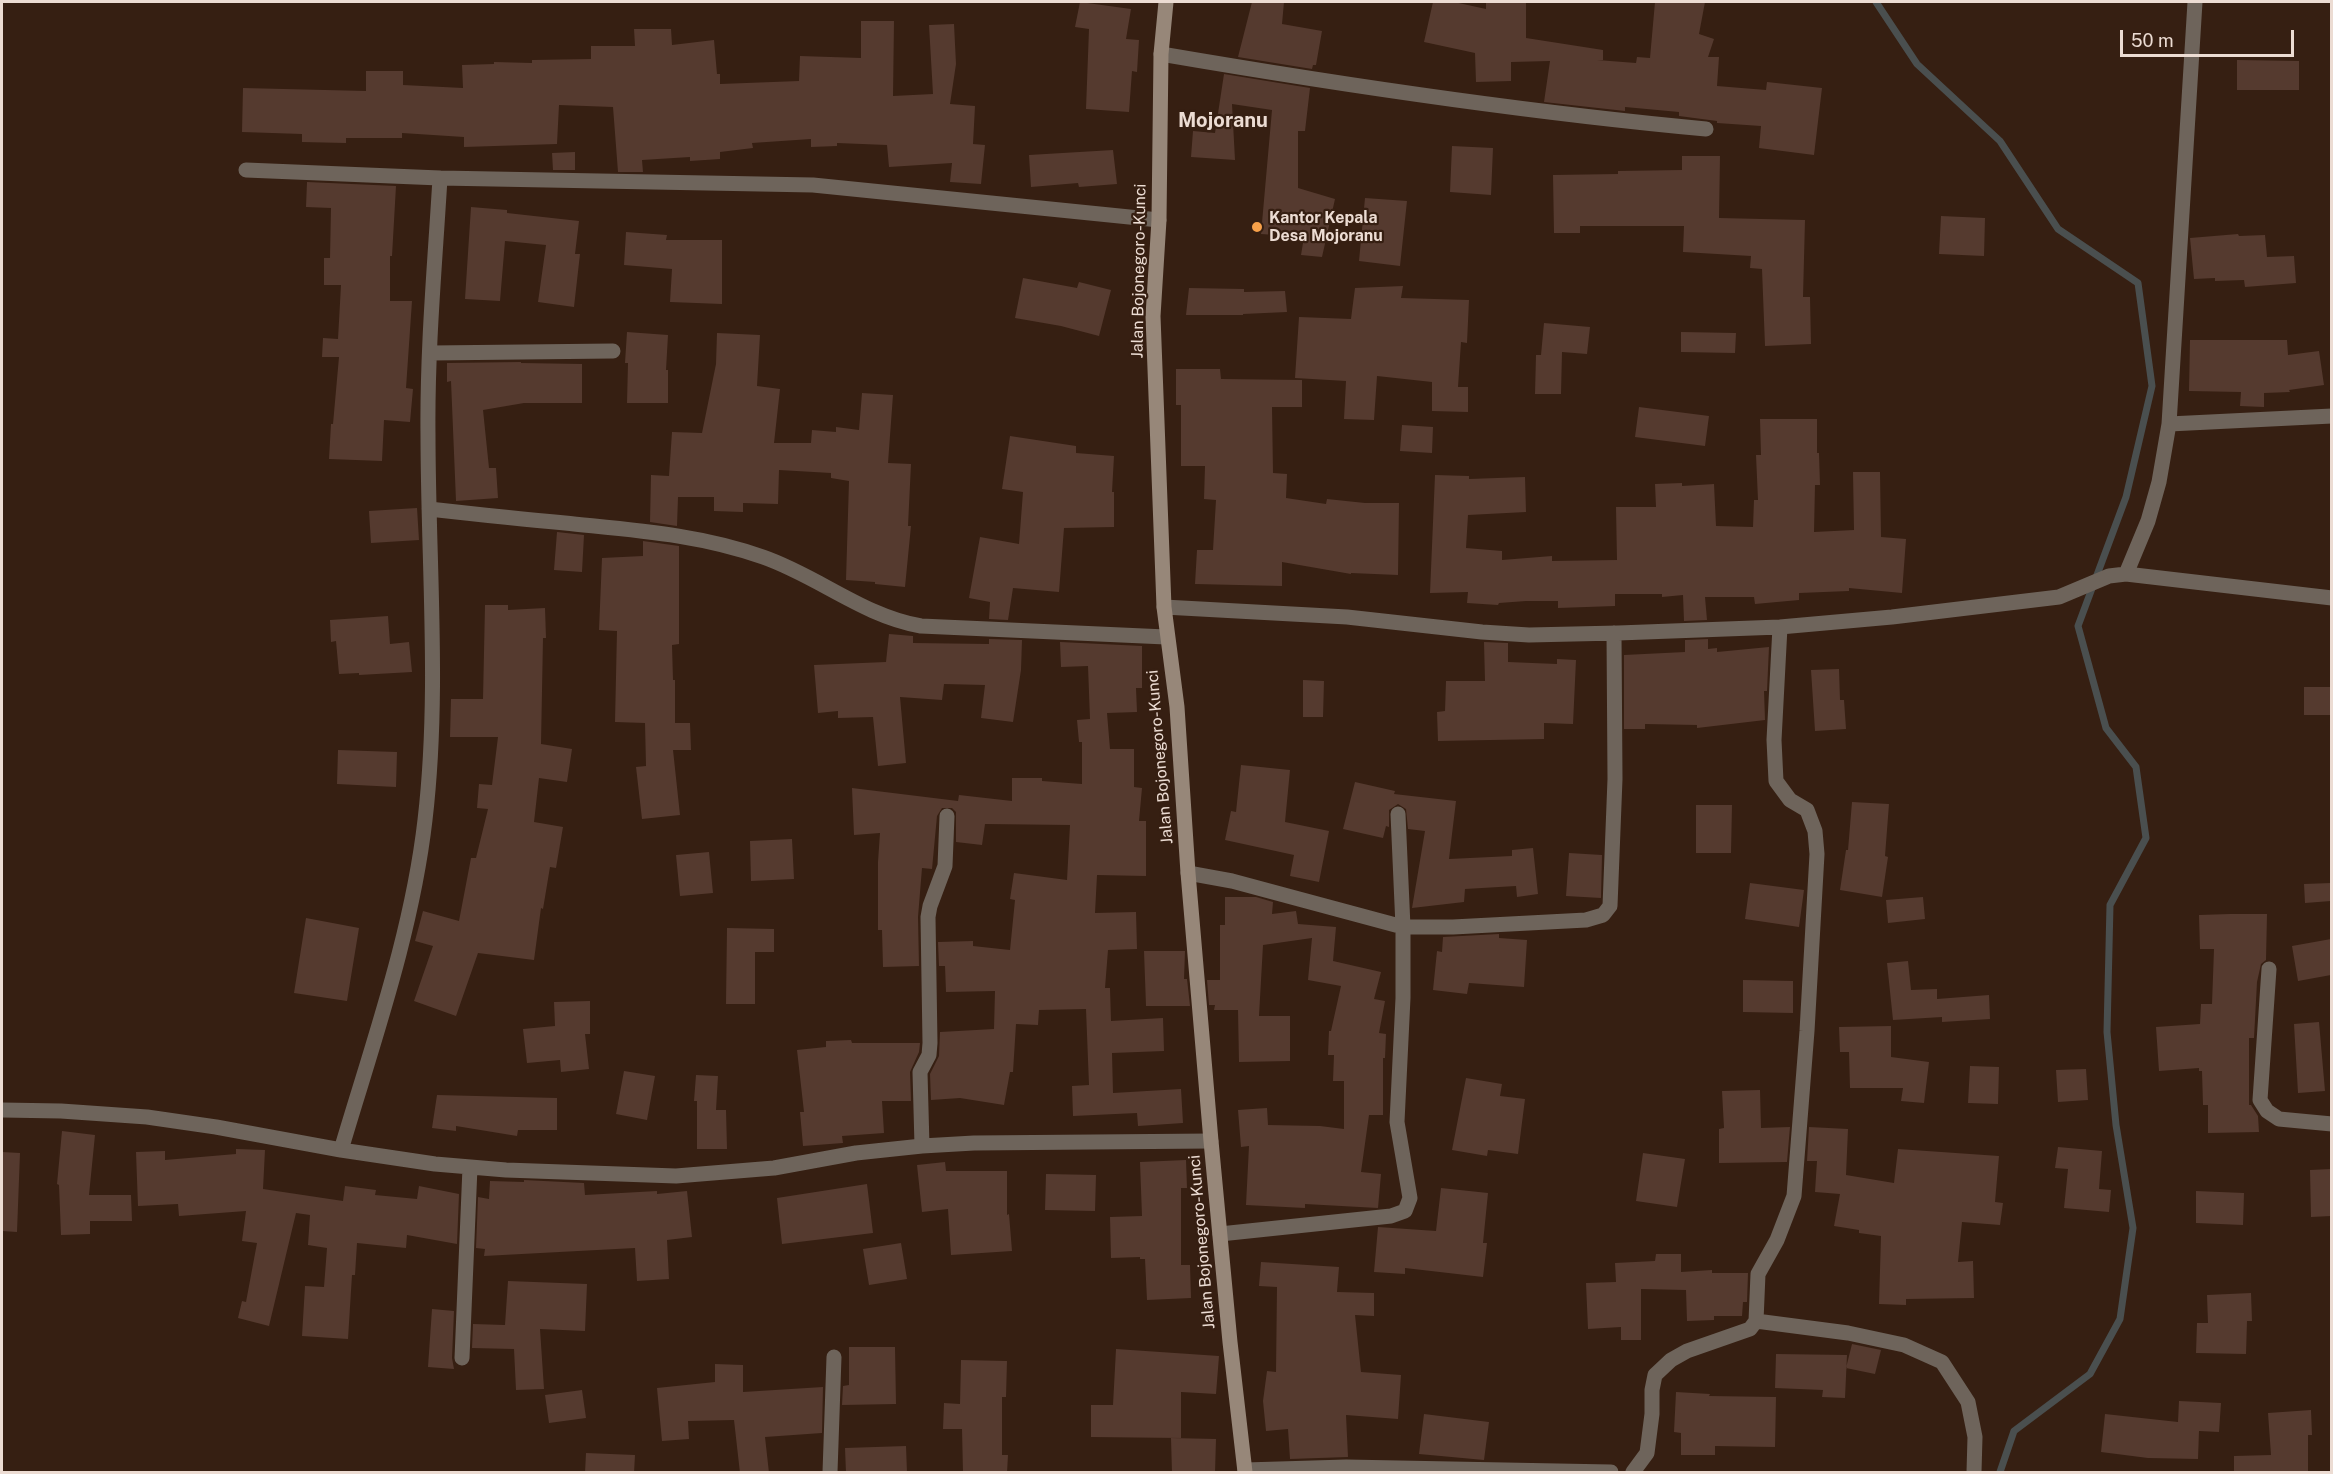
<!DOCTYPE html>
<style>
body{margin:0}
#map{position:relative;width:2333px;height:1474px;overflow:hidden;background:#361f12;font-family:"Public Sans",sans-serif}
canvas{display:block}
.frame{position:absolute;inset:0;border:3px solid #ecdcd3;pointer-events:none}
.scale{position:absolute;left:2120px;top:30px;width:174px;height:27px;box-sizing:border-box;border:3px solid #ecdcd3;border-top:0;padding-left:8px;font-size:18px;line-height:21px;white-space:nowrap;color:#ecdcd3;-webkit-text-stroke:4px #361f12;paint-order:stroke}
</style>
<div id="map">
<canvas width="2333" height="1474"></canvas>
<div class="frame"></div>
<div class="scale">50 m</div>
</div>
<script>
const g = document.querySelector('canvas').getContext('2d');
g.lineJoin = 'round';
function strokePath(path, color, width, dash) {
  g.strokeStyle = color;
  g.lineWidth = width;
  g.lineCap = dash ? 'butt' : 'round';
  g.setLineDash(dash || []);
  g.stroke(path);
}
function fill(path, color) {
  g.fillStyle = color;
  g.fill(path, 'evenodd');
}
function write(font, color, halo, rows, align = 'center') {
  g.font = font + ' "Public Sans",sans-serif';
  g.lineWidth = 4.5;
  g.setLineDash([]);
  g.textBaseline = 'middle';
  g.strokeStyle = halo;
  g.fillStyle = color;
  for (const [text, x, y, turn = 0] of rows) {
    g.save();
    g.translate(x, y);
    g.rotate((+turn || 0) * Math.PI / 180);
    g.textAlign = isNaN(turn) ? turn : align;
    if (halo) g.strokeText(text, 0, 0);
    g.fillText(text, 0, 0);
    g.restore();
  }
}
strokePath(new Path2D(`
 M1876,2L1917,64L2000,141L2058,229L2138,283L2152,386L2126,497L2078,626L2106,728L2136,767L2146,838L2110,905L2107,1032L2116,1125L2133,1228L2120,1319L2090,1374L2014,1431L2000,1472`), '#4a4f4f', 7);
fill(new Path2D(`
 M1080,2L1131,9L1126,39L1139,40L1137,72L1132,71L1129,112L1086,109L1089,29L1075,27Z
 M1252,2H1284L1282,24L1322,31L1316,65H1313L1312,69L1238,57Z
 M1433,2H1454L1486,9V2H1526V38L1603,50V60H1597L1636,63L1637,57L1650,58L1655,2H1705L1699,34L1714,39L1708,57H1719L1717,86L1766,90L1767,82L1822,88L1814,155L1759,148L1761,126L1717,123V121L1679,116V112L1625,107V111L1544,102L1550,61L1511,62V81L1476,82L1475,53L1424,42Z
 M861,21H894L893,96L933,94L929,25L954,24L956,64L950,104L975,106L973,144L985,145L981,184L950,182L952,163L889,167L887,145L837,143V146L811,147V139L752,143L753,148L720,152V159L690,161V157L642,160L643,172H618L613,107L559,105L557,144L464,147V137L402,133V138H346V143L302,142V134L242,132L243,88L366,91V71H403V85L463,88L462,65L494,64V62L532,63V60L591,59V46H635L634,29H671L672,45L714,40L717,74H720V84L799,81L800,56L861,58Z
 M2237,60L2299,61V90H2237Z
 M1224,74L1310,88L1305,131H1298V188L1335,199L1322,257L1301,255L1304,237L1261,234L1272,110L1232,104L1235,160L1191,157L1193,131L1215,133Z
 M1452,146L1493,148L1491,195L1450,192Z
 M1113,150L1117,184L1079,187L1078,183L1031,187L1029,155Z
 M575,152V170H553L552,153Z
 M1682,156H1720L1719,218L1805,220L1803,297H1810L1811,344L1765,346L1762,269L1750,268L1751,256L1683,252L1684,226H1580V233H1554L1553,175L1618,174V171L1682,170Z
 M307,182L396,186L392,256H390V301H412L406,388L413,389L410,422L384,420L382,461L329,459L331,424H333L339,357H322L323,338L338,339L341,285H324V258H330L331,208L306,207Z
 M1365,198L1407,201L1400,266L1359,261Z
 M471,207L507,210V213L579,221L575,254H580L574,307L538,302L546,245L505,241L500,301L465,299Z
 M1941,216L1985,218L1984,256L1939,254Z
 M626,232L667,235L666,240H722V304L670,302L672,269L624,265Z
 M2238,234L2239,236L2265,235L2267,257L2294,256L2296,283L2245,287L2244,280L2215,281V278L2194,279L2190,238Z
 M1023,278L1077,288L1079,282L1111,290L1099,336L1061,326L1015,318Z
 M1403,286L1401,298L1469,300L1467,343L1461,342L1458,387H1468V412L1432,411V382L1377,376L1374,420L1344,419L1346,381L1295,378L1299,317L1351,319L1355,288Z
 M1189,288L1244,289V292L1285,291L1287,312L1243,314V315H1186Z
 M1544,323L1590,327L1587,354L1562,352L1561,394H1535L1536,355H1541Z
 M627,332L668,335L666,370H668V403H627L628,363H625Z
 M1681,332L1736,333L1735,353L1681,352Z
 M717,333L760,335L757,386L780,389L774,443H811L812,430L836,432V427L859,430L862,393L893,395L888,463L911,464L908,526H911L905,587L875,584V582L846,580L849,481L831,478V473L779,470L778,504L743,503V512L714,511V497H678L677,526L650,522L651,475L669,476L672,432L702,433L716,364Z
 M2190,340H2287L2288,355L2319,351L2324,385L2289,390L2290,392L2264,393V407L2240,406L2241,392L2189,391Z
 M521,362V363L582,364V403H524L483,410L489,468H496L498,498L456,501L451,381L447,382V363Z
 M1176,369H1220L1221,379L1302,380V407H1272L1273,473L1287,474L1286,498L1326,504L1327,499L1365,503H1399L1398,575L1351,573V574L1282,562V586L1195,584L1197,550H1213L1216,500L1204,499L1205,466H1181V405H1176Z
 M1639,407L1709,416L1705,446L1635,437Z
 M1760,419H1817V453H1819L1820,485H1815L1814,532L1854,530L1853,472H1880L1881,537L1906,539L1902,593L1849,588V591L1799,593V600L1755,604L1754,597H1705L1707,620L1684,621L1683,595L1662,597V594H1615V606L1558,608V601H1526L1499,603L1498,605L1467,603L1468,592L1430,593L1435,475L1469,476V479L1525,477L1526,512L1468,515L1466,548L1502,551V560L1552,556V561L1617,560L1616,507H1656L1655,484L1682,483V486L1714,484L1716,526L1753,527L1754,500H1758L1756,455H1761Z
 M1402,425L1433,427L1432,453L1400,451Z
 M1010,436L1076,446V453L1114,456L1112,492H1114V527L1064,528L1059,592L1013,588L1008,620L989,619L990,602L969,598L980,537L1019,544L1023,492L1002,489Z
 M417,508L419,540L371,543L369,511Z
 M557,532L584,535L582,572L554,570Z
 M643,541L679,546V644L672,645L673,680H675V723H690L691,750H673L680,815L642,819L636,767L646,766L645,723L615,722L617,631L599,630L602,558L643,556Z
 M485,605H508V610L545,608L546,638H543L541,744L572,749L567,782L539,778L534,822L563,827L556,868L550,867L543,909L541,908L534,960L478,953L456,1016L414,1001L433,946L415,941L423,911L459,921L471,858H476L488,809L477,808L479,784L492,785L498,737H450L451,699H483Z
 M388,616L390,644L409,642L412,672L359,675V673L339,674L336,641L331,642L330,620Z
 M889,634L913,636V643L989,644V639L1022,640L1021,670L1013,722L981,718L985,685L944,684L942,700L900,697L906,763L878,766L873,717L838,718V711L818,713L814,665L886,662Z
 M1708,639V649L1717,648V652L1769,647L1767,691H1764L1765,720L1697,728V725L1645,724V729H1624V655L1685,652V640Z
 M1060,642L1142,646V688H1136L1137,712L1107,713L1110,749H1134V787L1142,788L1139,821H1146V876L1097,875L1095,913L1136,912L1137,949L1108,950L1105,988H1110L1111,1021L1163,1018L1164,1051L1112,1053L1113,1093L1181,1089L1183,1123L1138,1126L1137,1113L1073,1116L1072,1086L1089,1085L1086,1009L1039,1010L1038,1025L1016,1024L1013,1072H1010L1004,1105L960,1098L931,1100L930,1074L939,1056L940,1032L994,1029L995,991L946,992L945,966H939L938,942L973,941V946L1010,950L1015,900L1010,899L1014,873L1067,880L1070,825L985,824L982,845L956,842V812L952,808H942L937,816L932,869L922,868L918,917L919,966L883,967L882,930H878V862L880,833L854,835L852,788L958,801L959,795L1012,801V778H1042V781L1082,784V742H1079L1077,720L1090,719L1088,666L1061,667Z
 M1484,642L1508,643V662L1557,664V659L1576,660L1573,724L1544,723V739L1438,741L1437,712L1445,711L1446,681H1485Z
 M1839,669L1840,700H1844L1846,729L1815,731L1811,670Z
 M1303,680L1324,681L1323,717H1303Z
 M2304,687H2331V715H2304Z
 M338,750L397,752L396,787L337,784Z
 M1241,765L1290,770L1285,822L1329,831L1319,882L1290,876L1294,855L1225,840L1231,811L1236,812Z
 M1355,782L1395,791L1394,794L1456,801L1449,859L1512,856V850L1533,848L1538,894L1517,897L1516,886L1465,889L1464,902L1412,908L1425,831L1408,829L1406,809L1398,804L1389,810V827L1386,826L1383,838L1343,829Z
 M1852,802L1889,804L1885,856L1888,857L1882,897L1840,890L1846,850H1848Z
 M1696,805H1732L1731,853H1696Z
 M792,839L794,879L751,881L750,841Z
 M709,852L713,893L680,896L676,855Z
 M1569,853L1602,855L1601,898L1566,896Z
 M1750,883L1804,890L1799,927L1745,919Z
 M2331,883V901L2305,903L2304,884Z
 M1225,897H1256L1273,902L1272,914L1296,911L1298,924L1336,927L1333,961L1381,972L1374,999L1385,1001L1379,1033L1386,1034L1385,1058H1383V1115H1369L1361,1172L1381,1174L1378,1208L1305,1204V1208L1246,1205L1249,1146L1241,1147L1238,1110L1267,1108L1268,1125L1320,1126L1344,1129V1081H1333L1334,1055H1328L1329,1031H1331L1341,986L1308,980L1312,938L1263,945L1259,1016H1290V1061L1239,1062L1238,1010H1214L1215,1005H1209L1207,980H1220V925H1225Z
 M1923,897L1925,919L1888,923L1886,900Z
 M2230,914H2267L2266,960L2261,964L2257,982L2254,1038H2249V1105H2251L2258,1116L2259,1132L2208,1133V1105H2203L2202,1071H2199V1068L2159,1071L2156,1027L2200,1024L2201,1004H2212L2214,949H2200L2199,915Z
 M306,918L359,928L347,1001L294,993Z
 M727,928L774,929V952H755V1004H726Z
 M1499,934V938L1527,940L1524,987L1469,983L1467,994L1433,990L1437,951L1442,952L1443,937Z
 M2331,939V975L2298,981L2292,946Z
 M1144,951H1185L1184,979H1187L1190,1006H1146Z
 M1908,961L1911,990L1937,989V999L1989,995L1990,1019L1942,1022V1017L1893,1020L1887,963Z
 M1743,980L1793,981V1013L1743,1012Z
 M590,1001V1034H585L589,1069L561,1072L560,1060L527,1063L523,1029L555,1026L554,1002Z
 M2319,1022L2325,1091L2298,1093L2294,1024Z
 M1891,1026V1057L1929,1062L1924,1103L1901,1101L1903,1088H1850L1849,1052H1840L1839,1027Z
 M851,1040L852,1043H920L919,1052L910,1072L911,1101H882L884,1133L842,1136L843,1143L803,1146L800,1112H804L797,1050L826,1047V1041Z
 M1970,1066L1999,1067L1998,1104L1968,1103Z
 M2086,1069L2088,1100L2058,1102L2056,1070Z
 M624,1071L655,1076L647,1120L616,1114Z
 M696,1075L718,1076L716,1110H726L727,1149H697V1101H694Z
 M1466,1078L1502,1084L1500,1096L1525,1099L1518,1154L1488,1150L1487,1156L1452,1150Z
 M1760,1090L1761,1128L1790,1127L1787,1162L1719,1163V1129L1724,1128L1722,1091Z
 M437,1095L557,1098V1130H518L517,1136L456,1126V1131L432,1128Z
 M1809,1127L1848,1129L1846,1175L1894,1183L1898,1149L1999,1156L1995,1202L2003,1203L2000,1225L1962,1222L1958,1262L1973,1261L1974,1298L1906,1299V1305L1879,1304L1881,1236L1859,1233V1230L1834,1226L1840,1194L1815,1192L1817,1161H1807Z
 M62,1131L95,1135L89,1195H131L132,1221H90V1234L61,1235L59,1185L57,1184Z
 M2058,1147L2102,1151L2099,1189L2111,1190L2109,1212L2064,1208L2068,1169L2055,1168Z
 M236,1149L265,1150L263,1189L343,1201L345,1186L376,1190L375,1195L417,1199L419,1186L459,1194L457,1244L407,1235L406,1248L357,1243L355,1275H352L348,1339L302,1336L305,1286L324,1287L327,1248L308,1245L310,1215L296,1213L269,1326L238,1318L242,1301L246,1302L257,1243L242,1241L246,1211L179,1216L178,1204L138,1206L136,1152L165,1151V1160L236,1154Z
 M2,1152L20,1153L17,1232L2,1231Z
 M1643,1153L1685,1159L1677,1207L1636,1201Z
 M1186,1160L1187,1188H1181V1265H1190L1191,1298L1147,1300L1145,1259H1140V1257L1111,1258L1110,1217L1142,1216L1140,1162Z
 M945,1162L946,1171H1007V1215L1009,1214L1012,1251L951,1255L948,1209L922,1212L917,1165Z
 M2331,1169V1216L2311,1217L2310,1170Z
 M1046,1174L1096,1175L1095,1211L1045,1210Z
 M524,1180L584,1183L585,1195L657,1191V1194L687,1191L692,1237L667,1240L669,1279L637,1281L635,1248L484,1256L485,1249L476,1248L478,1197L489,1199L490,1181L524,1182Z
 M867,1184L873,1233L782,1244L777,1198Z
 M1441,1188L1488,1193L1483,1243H1487L1483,1277L1405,1268V1274L1374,1272L1378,1227L1436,1231Z
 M2196,1191L2244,1193L2243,1225L2196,1223Z
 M901,1243L907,1279L869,1285L863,1249Z
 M1656,1254H1681V1272L1712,1270V1273H1748L1747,1302H1743L1742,1316H1714V1320L1687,1321L1686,1290L1641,1289V1340H1621V1327L1588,1329L1586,1283L1616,1282L1615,1263L1655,1261Z
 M1261,1262L1339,1267L1337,1292L1374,1293V1316L1355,1315L1361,1372L1401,1375L1398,1419L1346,1415L1348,1457L1290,1459L1288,1429L1266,1431L1263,1401L1267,1371L1276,1372L1277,1287L1259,1286Z
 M508,1281L587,1284L585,1331L540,1329L544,1389L516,1390L514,1349L472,1348L473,1324L505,1325Z
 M2251,1293L2252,1321H2247L2246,1354L2196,1353L2197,1323H2208L2207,1295Z
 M432,1309L454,1311L452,1358L454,1369L428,1367Z
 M1852,1344L1881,1350L1875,1374L1846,1368Z
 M849,1347H895L896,1404L842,1405L843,1386L849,1385Z
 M1116,1349L1219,1356L1216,1394L1181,1392V1438L1091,1437V1405H1113Z
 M1776,1354L1847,1355L1845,1398L1822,1397L1823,1390L1775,1388Z
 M961,1360L1007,1361L1006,1397H1002V1455H1008L1007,1473H963L962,1429H943L944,1403L960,1404Z
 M715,1364L743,1365V1392L823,1387L822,1433L765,1437L769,1473H740L734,1420L688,1421L689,1439L662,1441L657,1388L715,1382Z
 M582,1390L586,1418L549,1423L545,1395Z
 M1676,1392L1710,1394L1709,1396L1776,1397L1775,1447L1715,1446V1455H1681V1433L1674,1432Z
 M2179,1401L2221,1403L2219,1432L2199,1431L2198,1459L2148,1458L2101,1452L2105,1414L2178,1422Z
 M2311,1410L2312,1435H2308V1473H2234V1456L2271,1455L2268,1413Z
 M1424,1414L1489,1422L1484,1460L1419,1454Z
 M1171,1438L1216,1439L1215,1473H1172Z
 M906,1446L907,1473H846L845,1448Z
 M586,1453L635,1455L634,1473H585Z`), '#553a2f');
strokePath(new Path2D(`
 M1161,54C1342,85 1523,112 1706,129
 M246,170L440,178L813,185L1159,220
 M431,353L613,351
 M2169,424L2332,416
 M429,509C474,514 520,519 565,523C632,530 699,534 763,557C818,576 863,616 921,626L1166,637
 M2126,574L2148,521L2159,482L2169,424L2195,2
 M1164,607L1347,617L1482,632L1529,635L1618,633L1780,627L1892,617L2059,597L2109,576L2126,574L2332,598
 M1188,873L1232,881L1403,927L1398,814
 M2269,969L2260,1100L2267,1111L2279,1119L2332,1124
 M2,1110L61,1111L147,1117L216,1127L341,1150L435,1164L506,1170L676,1176L774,1168L856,1153L922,1146L974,1143L1211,1141
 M922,1146L920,1072L929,1055L930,1043L928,917L930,906L945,866L947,816
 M341,1150C373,1042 412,933 425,820C440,692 428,563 428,435C427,349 435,263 440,178
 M1220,1234L1391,1216L1405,1211L1410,1198L1397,1122L1403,998V927H1453L1586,920L1603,915L1610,906L1615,779L1614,633
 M1756,1321L1848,1333L1904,1345L1942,1362L1968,1402L1975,1437L1974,1472
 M462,1358L470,1167
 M1245,1470L1346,1467L1611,1472
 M830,1472L834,1357
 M1633,1472L1647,1453L1652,1414V1390L1655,1375L1671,1360L1687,1351L1750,1329L1756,1321L1758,1274L1777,1240L1794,1196L1807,1031L1817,854L1815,831L1807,810L1790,800L1776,781L1774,740L1780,627`), '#6e645b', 15);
strokePath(new Path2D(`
 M1166,2L1161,54L1159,220L1153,316L1164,607L1177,707L1188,873L1211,1141L1230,1342L1245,1472`), '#978779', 15);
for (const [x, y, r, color] of [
 [1257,227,6,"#f8a14a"]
]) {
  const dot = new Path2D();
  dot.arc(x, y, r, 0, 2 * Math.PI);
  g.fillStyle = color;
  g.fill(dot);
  strokePath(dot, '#361f12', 2);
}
write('bold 16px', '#ecdcd3', '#361f12', [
 ["Kantor Kepala",1269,218],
 ["Desa Mojoranu",1269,236]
], 'left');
write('16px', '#ecdcd3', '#361f12', [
 ["Jalan Bojonegoro-Kunci",1139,271,-89],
 ["Jalan Bojonegoro-Kunci",1160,757,-95],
 ["Jalan Bojonegoro-Kunci",1202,1242,-95]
]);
write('bold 20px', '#ecdcd3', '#361f12', [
 ["Mojoranu",1223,121]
]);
</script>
